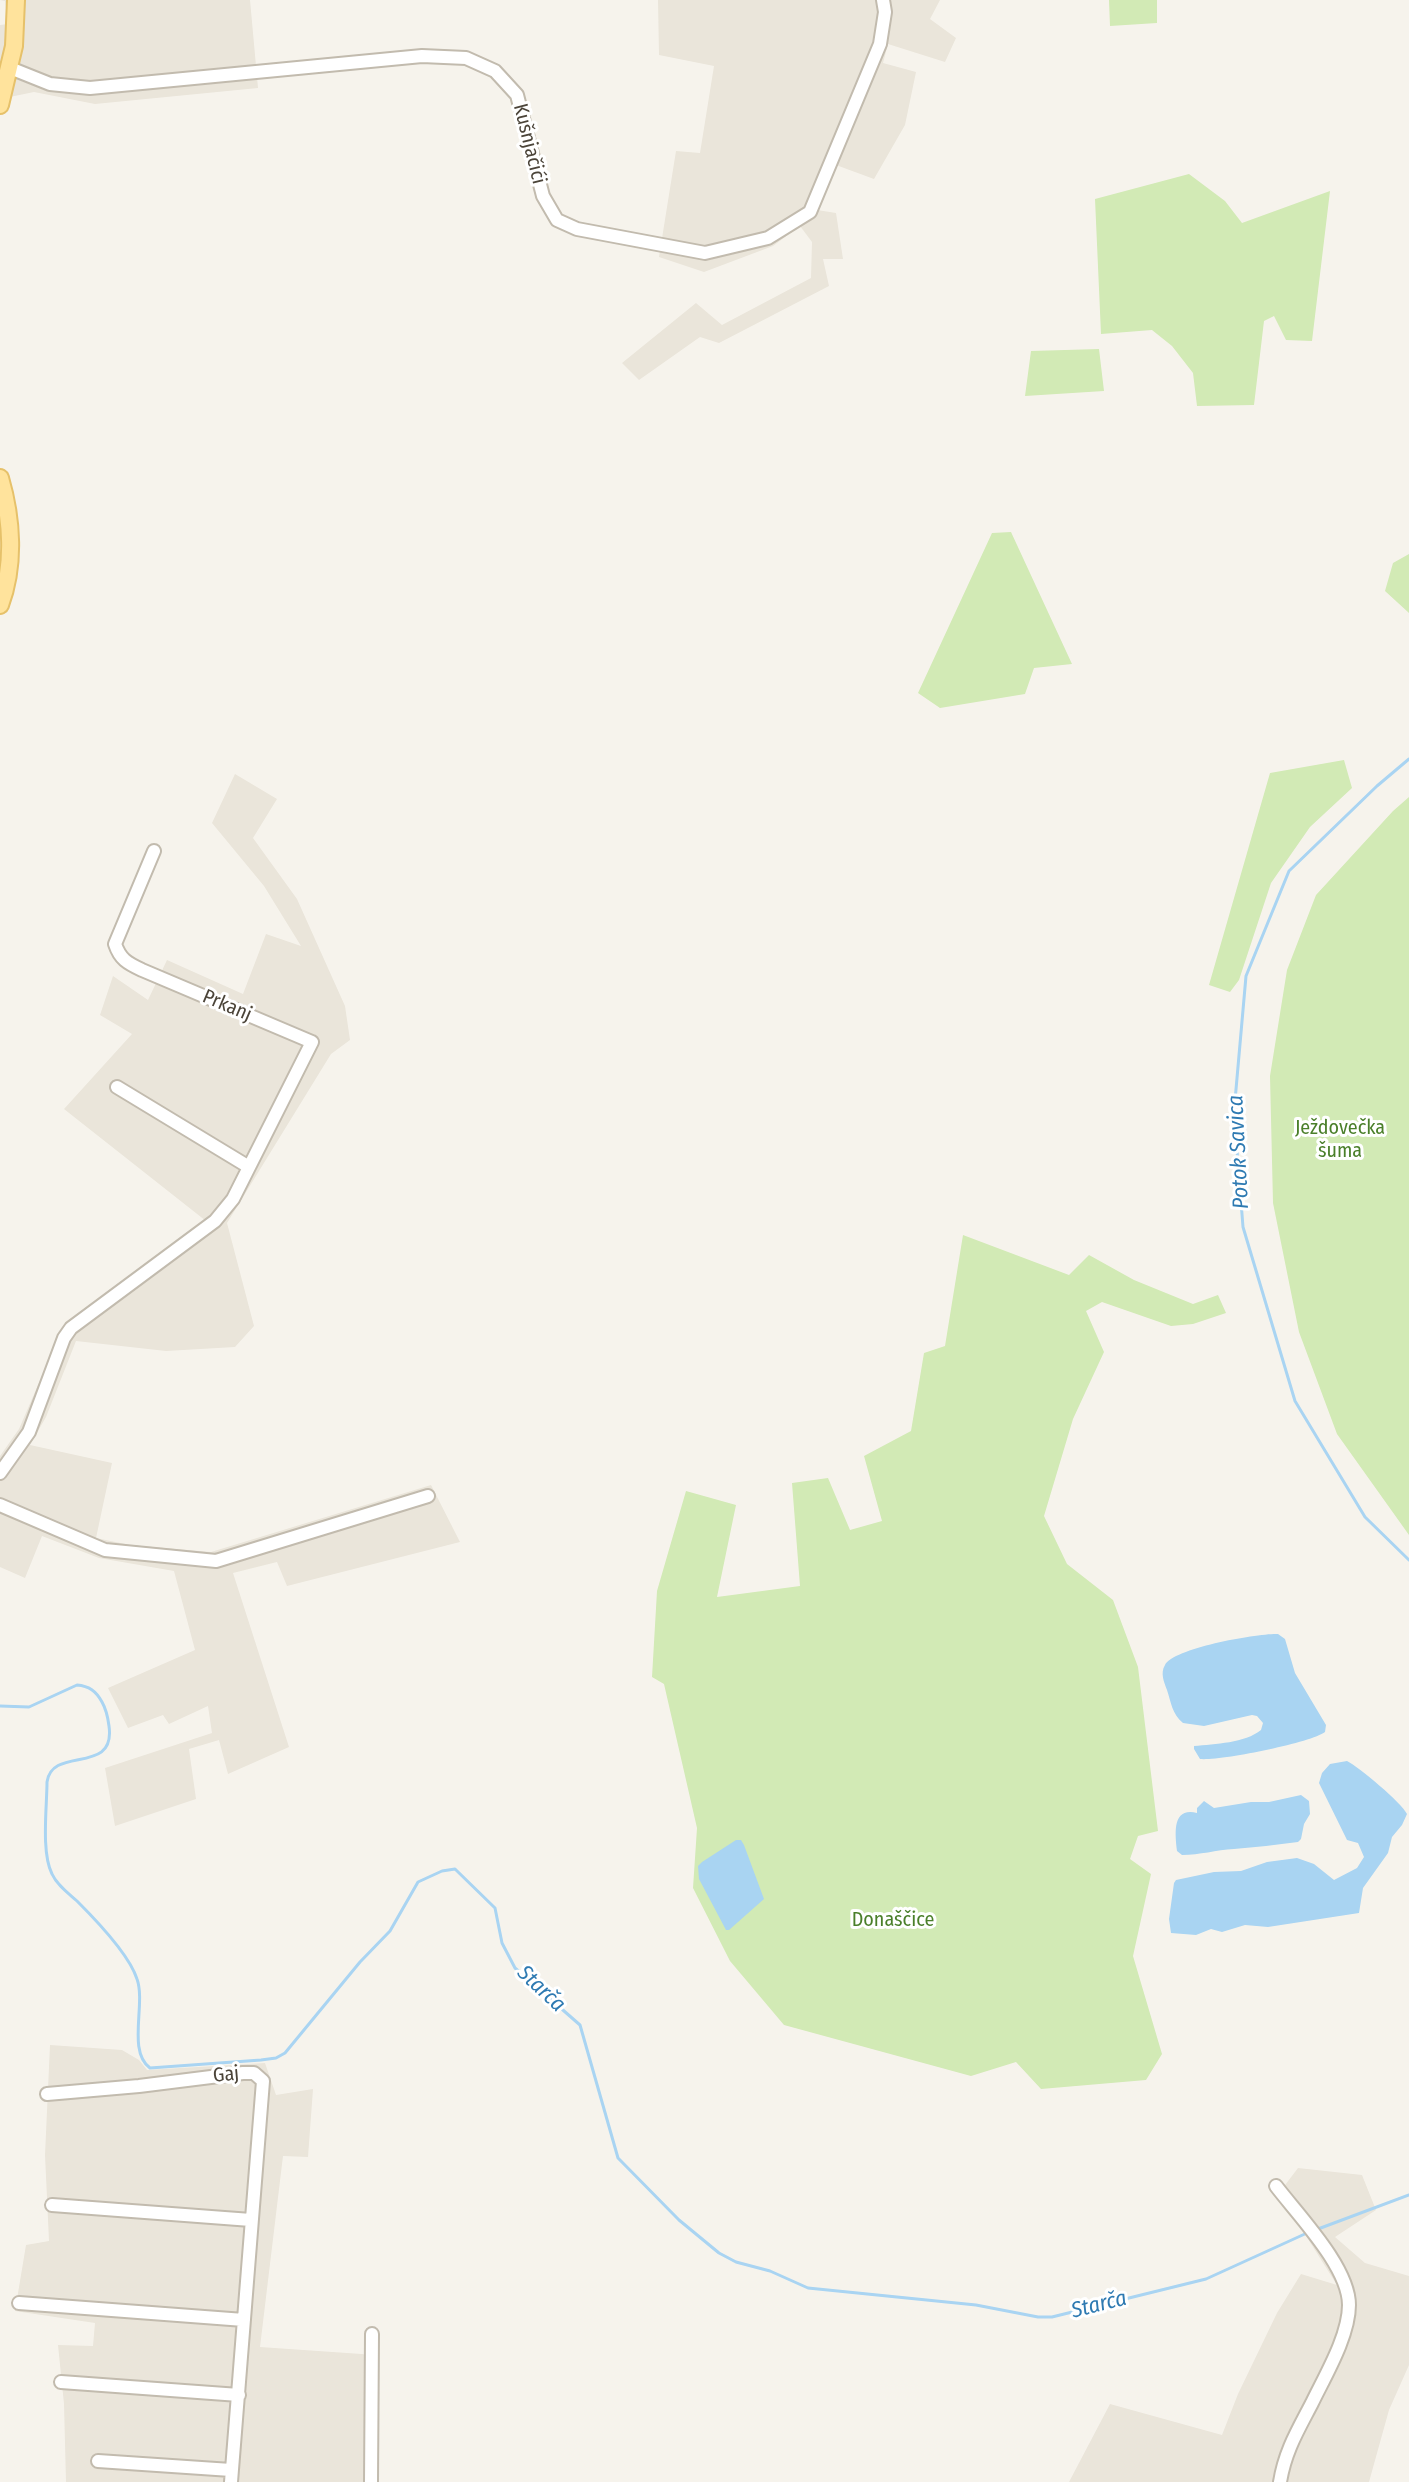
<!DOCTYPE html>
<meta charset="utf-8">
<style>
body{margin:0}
canvas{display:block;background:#f6f3ec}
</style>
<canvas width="1409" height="2482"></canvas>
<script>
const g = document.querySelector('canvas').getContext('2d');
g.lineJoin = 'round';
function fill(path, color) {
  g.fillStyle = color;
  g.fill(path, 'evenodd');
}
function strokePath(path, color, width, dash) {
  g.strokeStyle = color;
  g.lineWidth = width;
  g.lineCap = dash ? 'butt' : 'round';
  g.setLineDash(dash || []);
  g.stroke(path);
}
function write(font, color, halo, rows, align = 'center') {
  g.font = font + ' "Fira Sans Condensed",sans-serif';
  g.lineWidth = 6;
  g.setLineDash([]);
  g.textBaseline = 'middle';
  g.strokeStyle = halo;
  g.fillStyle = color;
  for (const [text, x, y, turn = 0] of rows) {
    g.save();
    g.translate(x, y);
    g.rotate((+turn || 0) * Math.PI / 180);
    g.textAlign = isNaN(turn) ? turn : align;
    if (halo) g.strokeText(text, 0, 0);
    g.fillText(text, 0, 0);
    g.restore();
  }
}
fill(new Path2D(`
 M0,0H250L258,88L95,104L34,92L0,99V25L8,24L5,1Z
 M658,0H940L930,19L956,38L945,62L888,44L883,63L916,72L905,125L874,179L836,165L817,210L836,213L843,259H823L829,286L719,343L700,337L639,380L622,363L696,303L722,325L811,278L812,242L800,226L773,246L704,272L659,257L676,151L700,153L714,66L659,55Z
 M235,774L277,799L253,838L297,899L345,1006L350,1040L331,1054L227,1223L254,1326L235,1347L166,1351L76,1341L46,1417L30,1445L112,1463L96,1538L130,1545L211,1552L431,1485L460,1542L287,1586L277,1562L233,1573L289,1747L228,1774L219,1740L189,1749L196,1799L115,1826L105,1768L212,1733L208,1706L169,1724L163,1715L128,1728L108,1688L195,1650L174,1571L99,1558L42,1536L25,1578L0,1567V1456L19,1429L63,1327L206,1221L64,1109L132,1034L100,1015L113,976L148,1000L167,960L243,994L266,934L301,946L264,886L212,823Z
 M50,2045L122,2050L139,2060L147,2070L265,2063L276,2095L313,2089L308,2157L283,2156L260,2347L376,2355L375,2482H66L64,2404L58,2345L93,2346L95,2323L15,2311L26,2245L49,2241L45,2155Z
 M1298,2168L1362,2175L1376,2210L1335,2237L1365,2263L1409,2276V2365L1389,2410L1369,2482H1069L1110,2404L1222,2435L1238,2394L1277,2313L1301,2274L1337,2285L1279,2193Z`), '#eae5da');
fill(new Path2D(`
 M1109,0H1157V23L1110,26Z
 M1189,174L1225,201L1242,223L1330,191L1312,341L1286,340L1274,316L1264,321L1254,405L1197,406L1193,373L1172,346L1152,330L1101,334L1095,199Z
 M1099,349L1104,391L1025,396L1031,351Z
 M1011,532L1072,664L1034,668L1025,694L940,708L918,693L992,533Z
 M1409,554V613L1385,591L1393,563Z
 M1344,760L1352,788L1310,827L1271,883L1239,980L1230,992L1209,985L1270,773Z
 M1409,797V1535L1337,1434L1299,1332L1273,1203L1270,1076L1287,970L1316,895L1393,811Z
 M963,1235L1069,1275L1089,1255L1134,1280L1193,1304L1218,1295L1226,1313L1193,1324L1171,1326L1102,1302L1086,1311L1104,1352L1073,1419L1044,1516L1067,1564L1113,1600L1138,1667L1158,1831L1138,1836L1130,1859L1151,1874L1133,1956L1162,2054L1146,2080L1041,2089L1016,2062L971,2076L784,2025L730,1961L693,1888L697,1828L664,1684L652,1677L657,1591L686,1491L736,1505L717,1597L800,1586L792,1483L828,1478L850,1530L882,1521L864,1456L911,1431L924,1353L945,1346Z`), '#d2eab5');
fill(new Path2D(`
 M1278,1634L1285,1639L1295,1673L1326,1725L1325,1732C1310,1743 1220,1761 1200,1759L1194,1749V1746C1215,1744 1245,1743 1261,1730L1263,1723L1257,1716L1252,1715L1204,1726L1183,1723C1172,1714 1171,1702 1167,1690C1164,1682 1160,1673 1165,1665C1173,1648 1259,1633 1278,1634Z
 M1347,1761C1359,1767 1402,1803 1407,1814L1402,1825L1392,1837L1388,1853L1363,1888L1359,1913L1268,1927L1245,1925L1222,1932L1211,1929L1196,1935L1171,1933L1169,1919L1174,1883L1176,1880L1214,1872L1241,1871L1267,1862L1297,1858L1314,1864L1334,1880L1357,1868L1364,1857L1358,1843L1347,1840L1319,1783L1322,1773L1330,1764Z
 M1301,1795L1309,1801L1310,1814L1304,1824L1301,1839L1298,1842C1276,1845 1256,1847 1234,1849C1216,1850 1200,1855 1182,1855L1177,1851C1175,1833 1172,1807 1197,1813V1808L1204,1801L1214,1808L1251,1802H1269Z
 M736,1840H741L744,1845L764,1899L729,1930H726L699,1879L698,1866L702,1862Z`), '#a9d4f2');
strokePath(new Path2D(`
 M1409,759L1377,786L1289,871L1246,976L1234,1112L1243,1227L1295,1401L1365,1517L1409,1560
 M0,1706L29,1707L77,1685C89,1686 96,1691 102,1702C106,1709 108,1718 109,1726C116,1776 52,1745 47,1782C47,1807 41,1852 52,1874C57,1885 68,1893 77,1901C96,1920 129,1954 137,1979C146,2004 127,2051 150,2068L261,2060L276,2058L285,2053L360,1962L390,1931L418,1882L442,1871L455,1869L495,1908L502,1943L515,1968L580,2025L618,2158L679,2220L719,2253L736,2262L770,2271L808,2288L976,2305L1038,2317H1052L1206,2279L1307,2233
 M1318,2229L1409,2195`), '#a9d4f2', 3);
const minor = new Path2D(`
 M10,68L50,84L90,88L422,56L466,58L495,71L517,95L543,196L557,220L577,229L705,253L768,238L810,212L880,44L885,12L883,0
 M117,1087L249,1167
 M0,1473L29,1432L64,1338L71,1328L215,1221L233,1199L312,1042L142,970C127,963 120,959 115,944L154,851
 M0,1505L105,1550L216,1561L428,1496
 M47,2094L139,2086L243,2073H254L263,2081L231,2482
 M1276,2186C1298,2215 1349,2267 1349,2305C1349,2336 1325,2376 1312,2403C1298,2430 1285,2451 1280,2482
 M52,2205L251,2220
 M19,2303L244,2320
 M61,2382L239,2395
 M98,2461L231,2470
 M371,2482L372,2334`);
const major = new Path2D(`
 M0,105L14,46L16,0
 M0,478C12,519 15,565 0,605`);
strokePath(minor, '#c2bbae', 16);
strokePath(major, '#e6c16a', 20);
strokePath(minor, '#fff', 12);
strokePath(major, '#ffe39c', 16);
write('20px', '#4b4439', '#fff', [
 ["Kušnjačići",529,144,76],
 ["Prkanj",227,1006,23],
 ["Gaj",226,2075,-5]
]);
write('20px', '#4a7f2a', '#fff', [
 ["Ježdovečka",1340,1128],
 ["šuma",1340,1151],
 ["Donaščice",893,1920]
]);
write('italic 22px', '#2e7ab2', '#fff', [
 ["Potok Savica",1239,1152,-93],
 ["Starča",541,1989,43],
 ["Starča",1099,2305,-14]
]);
</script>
